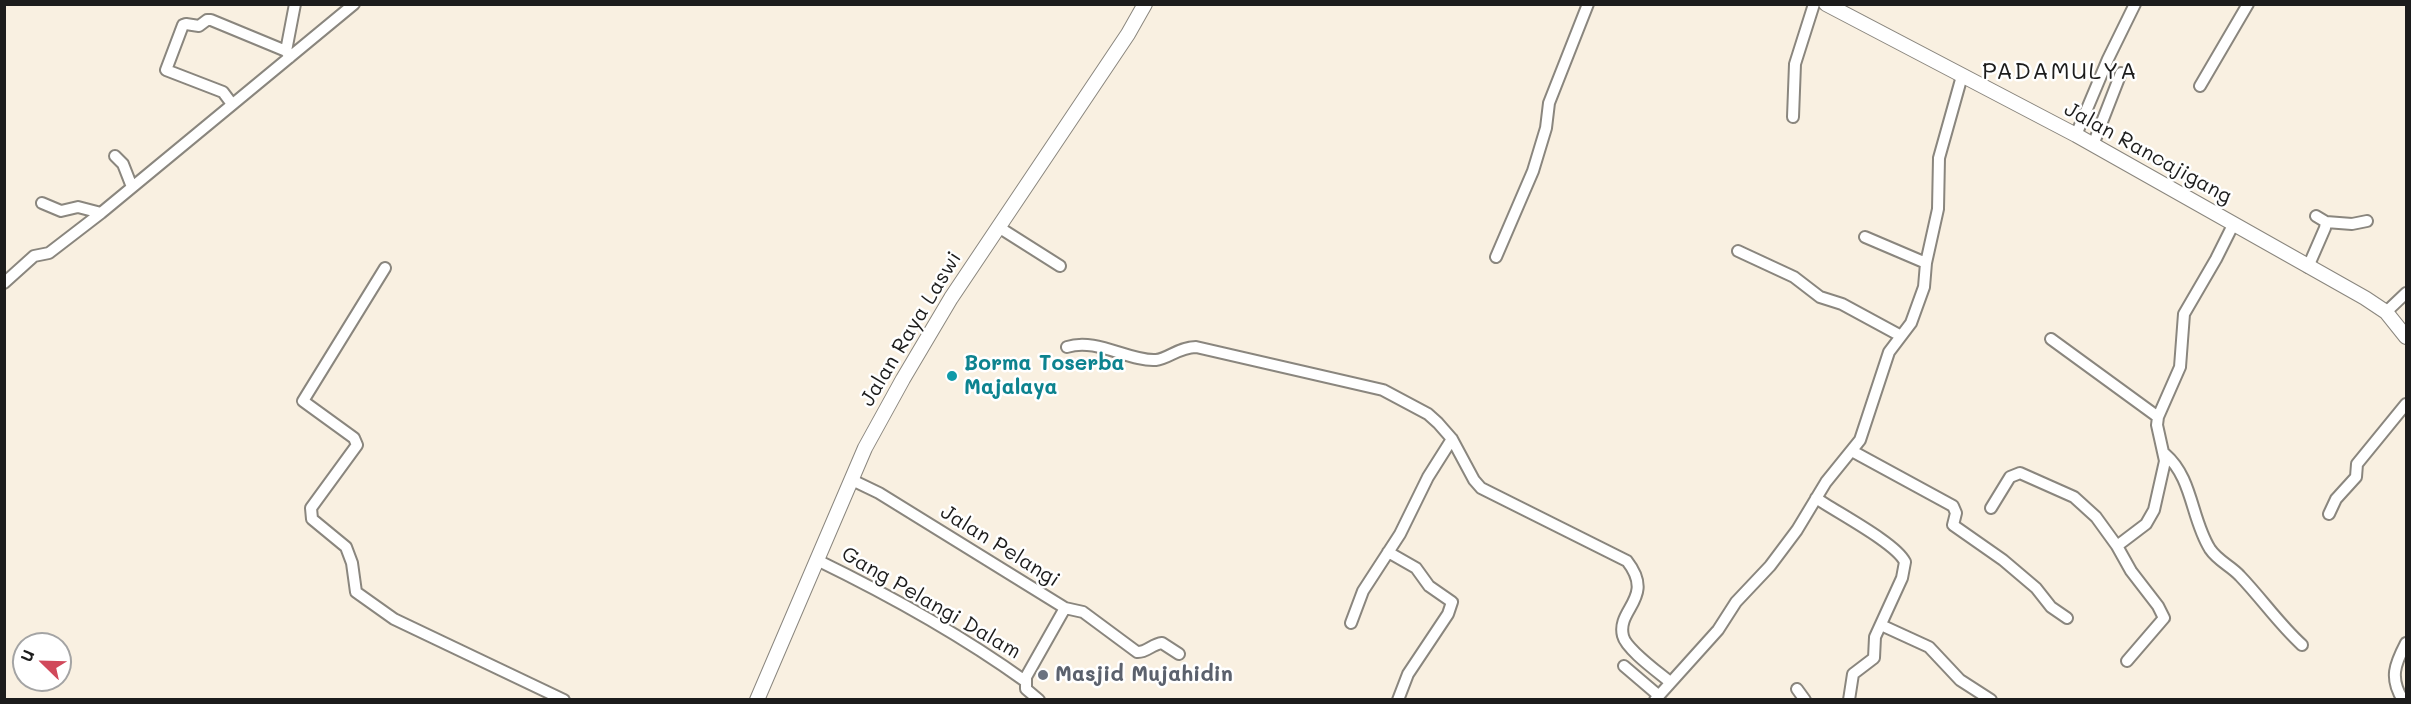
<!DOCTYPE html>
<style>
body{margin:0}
#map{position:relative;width:2411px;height:704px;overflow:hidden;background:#f9f0e1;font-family:Mali,sans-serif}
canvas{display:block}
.frame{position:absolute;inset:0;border:6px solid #1c1c1c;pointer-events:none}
.north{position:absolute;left:12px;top:632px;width:60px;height:60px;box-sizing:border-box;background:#fff;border:2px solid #a4a4a4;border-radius:50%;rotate:293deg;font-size:16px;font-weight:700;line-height:24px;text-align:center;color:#1c1c1c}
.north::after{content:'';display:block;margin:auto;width:21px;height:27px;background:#d1495b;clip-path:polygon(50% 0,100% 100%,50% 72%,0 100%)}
</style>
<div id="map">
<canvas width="2411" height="704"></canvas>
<div class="frame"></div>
<div class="north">U</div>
</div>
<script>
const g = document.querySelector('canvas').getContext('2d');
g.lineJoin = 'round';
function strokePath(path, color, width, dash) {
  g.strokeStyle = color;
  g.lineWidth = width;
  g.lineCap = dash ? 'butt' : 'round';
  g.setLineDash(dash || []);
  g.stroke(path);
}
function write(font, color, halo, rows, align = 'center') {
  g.font = font + ' Mali,sans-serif';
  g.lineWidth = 5;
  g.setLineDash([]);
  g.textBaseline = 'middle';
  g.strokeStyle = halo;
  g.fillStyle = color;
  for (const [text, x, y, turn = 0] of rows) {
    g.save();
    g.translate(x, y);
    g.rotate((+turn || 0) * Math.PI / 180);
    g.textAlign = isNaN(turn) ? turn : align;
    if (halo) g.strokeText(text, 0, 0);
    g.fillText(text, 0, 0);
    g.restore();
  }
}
const minor = new Path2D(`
 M290,57L286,51L295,4
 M2200,86L2248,4
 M232,104L223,92L166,70L183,25L186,24L199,26L207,20H211L286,51
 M1793,117L1795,64L1814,4
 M2076,135L2108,59L2135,4
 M2093,145L2121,73
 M115,156L123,164L132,187
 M42,203L61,211L78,207L101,213
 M2326,222L2352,224L2367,221
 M1000,228L1060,266
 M1865,237L1926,263
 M1738,251L1794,277L1820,297L1842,304L1901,336
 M1496,257L1533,171L1546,128L1549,103L1588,4
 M2308,267L2325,228L2326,222L2316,216
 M385,268L303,401L354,438L357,445L311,508L312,519L346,547L352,563L356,592L394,619L564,700
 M4,283L34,256L49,253L101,213L354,4
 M2386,312L2406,293
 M2051,339L2158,417
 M1067,347C1096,337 1130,362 1156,360C1168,359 1179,347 1196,347L1383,390L1428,414L1438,423L1452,439L1474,480L1481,488L1627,561C1656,598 1616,609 1623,636C1626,649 1658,672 1670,682
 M1852,451L1953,506L1956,513L1953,525L2003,560L2036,588L2051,607L2067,618
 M2165,454C2193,478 2191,519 2210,549C2218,561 2231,566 2240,576C2262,599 2279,624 2302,645
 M852,480L879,493L1065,608L1026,677V689L1039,700
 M1816,498C1836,512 1896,543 1905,562L1902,578L1875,637L1874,658L1853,674L1849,700
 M1991,508L2010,477L2020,473L2074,497L2096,517L2117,546L2146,524L2154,510L2165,461L2157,425L2158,417L2180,367L2184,314L2216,259L2233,225
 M2329,514L2336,499L2356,477L2357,464L2406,404
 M2117,546L2131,571L2158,606L2164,618L2127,661
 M1388,552L1416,568L1429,586L1452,602L1448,614L1408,674L1398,700
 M817,560C889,595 961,635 1025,681
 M1065,608L1083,612L1137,652C1146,653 1152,644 1162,643L1179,654
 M1351,623L1363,591L1400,534L1428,477L1452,439
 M1881,625L1929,647L1960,680L1991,700
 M1624,666L1658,695
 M1797,689L1805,700
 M1655,700L1718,630L1736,602L1770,566L1797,530L1826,482L1860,440L1889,352L1911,323L1924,287L1926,263L1938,209L1939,158L1962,76
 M2403,700C2389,678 2395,664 2406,643`);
const major = new Path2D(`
 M1826,4L2076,135L2365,298L2386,312L2406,337
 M757,700L865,448L903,379L951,298L1128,34L1145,4`);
strokePath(minor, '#8a867e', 14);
strokePath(major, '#8a867e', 16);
strokePath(minor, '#fff', 10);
strokePath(major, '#fff', 14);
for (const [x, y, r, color] of [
 [952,376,6,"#0f9aa8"],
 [1043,675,6,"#6b7280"]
]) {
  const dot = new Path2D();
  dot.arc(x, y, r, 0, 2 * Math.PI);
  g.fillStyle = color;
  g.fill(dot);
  strokePath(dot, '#fff', 2);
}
write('21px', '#1c1c1c', '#fff', [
 ["Jalan Rancajigang",2148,153,29],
 ["Jalan Raya Laswi",911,329,-59],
 ["Jalan Pelangi",1000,546,32],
 ["Gang Pelangi Dalam",931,603,30]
]);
write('bold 21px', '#0d838f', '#fff', [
 ["Borma Toserba",964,364],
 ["Majalaya",964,388]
], 'left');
write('bold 21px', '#5b616d', '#fff', [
 ["Masjid Mujahidin",1055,675]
], 'left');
g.letterSpacing = '1.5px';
write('24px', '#1c1c1c', '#fff', [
 ["PADAMULYA",2060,72]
]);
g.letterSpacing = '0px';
</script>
